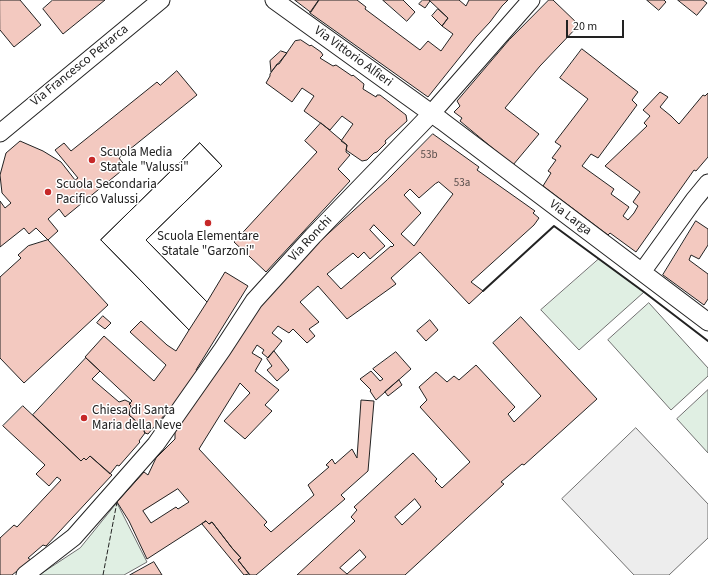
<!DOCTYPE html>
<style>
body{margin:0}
#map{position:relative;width:708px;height:575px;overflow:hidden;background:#fff;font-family:"Source Sans 3",sans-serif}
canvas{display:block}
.scale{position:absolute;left:566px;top:20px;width:58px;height:18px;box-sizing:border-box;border:2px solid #222;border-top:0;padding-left:5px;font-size:12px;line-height:14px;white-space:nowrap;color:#222;-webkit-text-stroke:3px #fff;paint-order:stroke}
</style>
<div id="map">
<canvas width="708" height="575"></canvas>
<div class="scale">20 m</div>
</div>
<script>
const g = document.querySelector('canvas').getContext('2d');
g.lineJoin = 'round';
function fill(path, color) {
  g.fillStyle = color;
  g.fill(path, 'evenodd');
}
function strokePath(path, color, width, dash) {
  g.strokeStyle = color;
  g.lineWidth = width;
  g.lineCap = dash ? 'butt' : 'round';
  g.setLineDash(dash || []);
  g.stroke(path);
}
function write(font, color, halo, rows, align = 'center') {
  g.font = font + ' "Source Sans 3",sans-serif';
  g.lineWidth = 3;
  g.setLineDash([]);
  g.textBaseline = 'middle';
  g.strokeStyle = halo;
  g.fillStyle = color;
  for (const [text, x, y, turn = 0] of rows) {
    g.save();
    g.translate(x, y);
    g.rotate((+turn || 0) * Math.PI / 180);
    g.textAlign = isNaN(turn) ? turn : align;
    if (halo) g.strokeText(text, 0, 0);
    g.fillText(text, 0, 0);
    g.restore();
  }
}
const green = new Path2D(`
 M599,259L644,292L579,350L541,310Z
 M649,303L708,368V376L671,410L608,340Z
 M708,390V453L677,419Z
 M117,503L147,562L124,575H39L80,548Z`);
fill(green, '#e0efe3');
strokePath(green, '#6f6f6f', 1);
const parking = new Path2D(`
 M636,428L708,504V538L669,575H634L562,499Z`);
fill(parking, '#ededed');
strokePath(parking, '#6f6f6f', 1);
const building = new Path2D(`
 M0,0H20L41,25L14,47L0,30Z
 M53,0H105L63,34L43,9Z
 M295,0H319L311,12Z
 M319,0H357L366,7L365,9L420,50L428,41L441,51L453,34L442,26L448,18L429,0H459L466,6L469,0H508L502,6L490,22L476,37L428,97L310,13Z
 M383,0H403L415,12L407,21Z
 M423,0H429L430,1L425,8L419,4Z
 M549,0H553L579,25L540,66L505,108L539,134L513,165L460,121L462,118L454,112L460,106L457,101L509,40Z
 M647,0H664L666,2L659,10Z
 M678,0H703L707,3L697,15Z
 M438,9L448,18L442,26L432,16Z
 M301,40L310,46L311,45L321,52L323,55L320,58L333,66L336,65L352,76L353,75L364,84L363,89L376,97L377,95H380L406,115L407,121L385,141L386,143L377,152L374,153L367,160L362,161L346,150L347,145L341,141L353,124L342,116L330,130L304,111L314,96L302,88L292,102L266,83L270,76V74L277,64H279L295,41Z
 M582,49L638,92L632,100L637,105L598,158L591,154L582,166L614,189L611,194L629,207L623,216L628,220L634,213L638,206L633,202L640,192L605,166L647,126L644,123L650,116L643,110L660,92L668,97L660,107L671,116L679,124L703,95L705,96L708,93V157L696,171L694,170L636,252L610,233L608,235L543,186L551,173L548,171L556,160L552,158L561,146L555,142L588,99L560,78Z
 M281,51L287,53L271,72L270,61Z
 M177,71L197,95L119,158L126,167L65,217L59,209L48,219L58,231L48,240L36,228L29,234L24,228L0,247V201L5,208L11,203L2,193L0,175L6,153L20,141L43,151L61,162L75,180L78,178L55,150L64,143L71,151L157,82L160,85Z
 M321,123L347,145L346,152L350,155L338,169L350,181L266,272L234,242L317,152L305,141Z
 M433,134L479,167L477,170L535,211L533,213L539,218L534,225L471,282L483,291L469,304L420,252L391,278L396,284L347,319L318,286L300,302L319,322L309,329L315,336L307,343L293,329L289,333L278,326L272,333L282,341L268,358L262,353L264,350L257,345L252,353L262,359L255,371L279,390L265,405L272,411L245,439L224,421L250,393L240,383L199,449L267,522L264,525L271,532L314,495L308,485L329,467L326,465L332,459L335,464L352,449L357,458L361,400L374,401L368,471L341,495L345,499L256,575H250L238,560L241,558L232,548L212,522L209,524L206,521L147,559L129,521L117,502L144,472L148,475L156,458L175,439V432L239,331L307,253L387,180ZM439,182L453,194L414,246L401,234L421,213L404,195L410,189L419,198L435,184ZM374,225L394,245L392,247L391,246L341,289L327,274L353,253L358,258L364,252L370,259L385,246L370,230ZM178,489L189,502L178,509L176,507L151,523L143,511Z
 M200,143L222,166L146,240L207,302L225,272L248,286L196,370L198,372L173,405L148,434L145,433L144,431L145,429L129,415L131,406L129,404L132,401L85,357L104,336L154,381L166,365L130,332L141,321L167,345L176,351L189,330L101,240Z
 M200,143L222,166L146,240L207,302L189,330L101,240Z
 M696,221L708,229V245L699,259L691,255L689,260L708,274V299L704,305L663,275Z
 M48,240L108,305L24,383L0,358V277L21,258L18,255L28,246Z
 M103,316L111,323L105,329L97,323Z
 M521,317L597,399L524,465L522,464L501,482L504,484L405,575H297L355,521L351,517L357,510L354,507L413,453L437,479L435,481L442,488L470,462L420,407L427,400L419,387L436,372L447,382L454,376L459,380L476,365L515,407L508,414L514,422L541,396L493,343ZM415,499L421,507L402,525L395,517ZM360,550L366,557L347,574L340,568Z
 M430,320L438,330L426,341L417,331Z
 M274,351L289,370L277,381L267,370L272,366L267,359Z
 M396,352L411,369L376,400L370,391L371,390L360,379L371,371L380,381L383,379L373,369Z
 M86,358L100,371L92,379L119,402L125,400L131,403L129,404L131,406L129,415L145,429L144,431L145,433L139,441L140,442L119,466L117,465L110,474L90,456L86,460L84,458L81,461L33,415Z
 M399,380L402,385L388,396L385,392Z
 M23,406L81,461L84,458L86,460L90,456L112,475L46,546L43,545L28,558L31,560L12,575H0V538L14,525L17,527L61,480L57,477L49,486L36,474L45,465L3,426Z
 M206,521L209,524L212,522L232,548L241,558L238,560L249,574L244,575L202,524Z
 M154,562L162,575H130Z`);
fill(building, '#f3c9c0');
strokePath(building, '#222', 1);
const street = new Path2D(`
 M274,0L442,121L708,322
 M0,133L161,0
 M642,272L694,200L708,183
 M25,575L74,537L156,444L222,350L254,301L313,236L431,114L531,0`);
strokePath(street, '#222', 19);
strokePath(street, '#fff', 17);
strokePath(new Path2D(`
 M103,575L117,502`), '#222', 1, [5, 2]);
strokePath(new Path2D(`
 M483,291L554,226L644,292L708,341`), '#222', 2);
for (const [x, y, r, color] of [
 [92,160,4,"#c62828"],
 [48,192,4,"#c62828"],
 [208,223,4,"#c62828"],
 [84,418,4,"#c62828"]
]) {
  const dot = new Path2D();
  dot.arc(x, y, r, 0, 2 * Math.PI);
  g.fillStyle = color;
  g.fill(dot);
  strokePath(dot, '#fff', 1.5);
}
write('11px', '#564c4a', null, [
 ["53b",429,156],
 ["53a",462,184]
]);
write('13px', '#222', '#fff', [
 ["Via Vittorio Alfieri",353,57,36],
 ["Via Francesco Petrarca",80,66,-39],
 ["Via Larga",570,218,37],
 ["Via Ronchi",311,239,-47]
]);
write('13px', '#222', '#fff', [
 ["Scuola Media",100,153],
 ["Statale \"Valussi\"",100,168],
 ["Scuola Secondaria",56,185],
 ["Pacifico Valussi",56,200],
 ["Scuola Elementare",208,237,"center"],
 ["Statale \"Garzoni\"",208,252,"center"],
 ["Chiesa di Santa",92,411],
 ["Maria della Neve",92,426]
], 'left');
</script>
